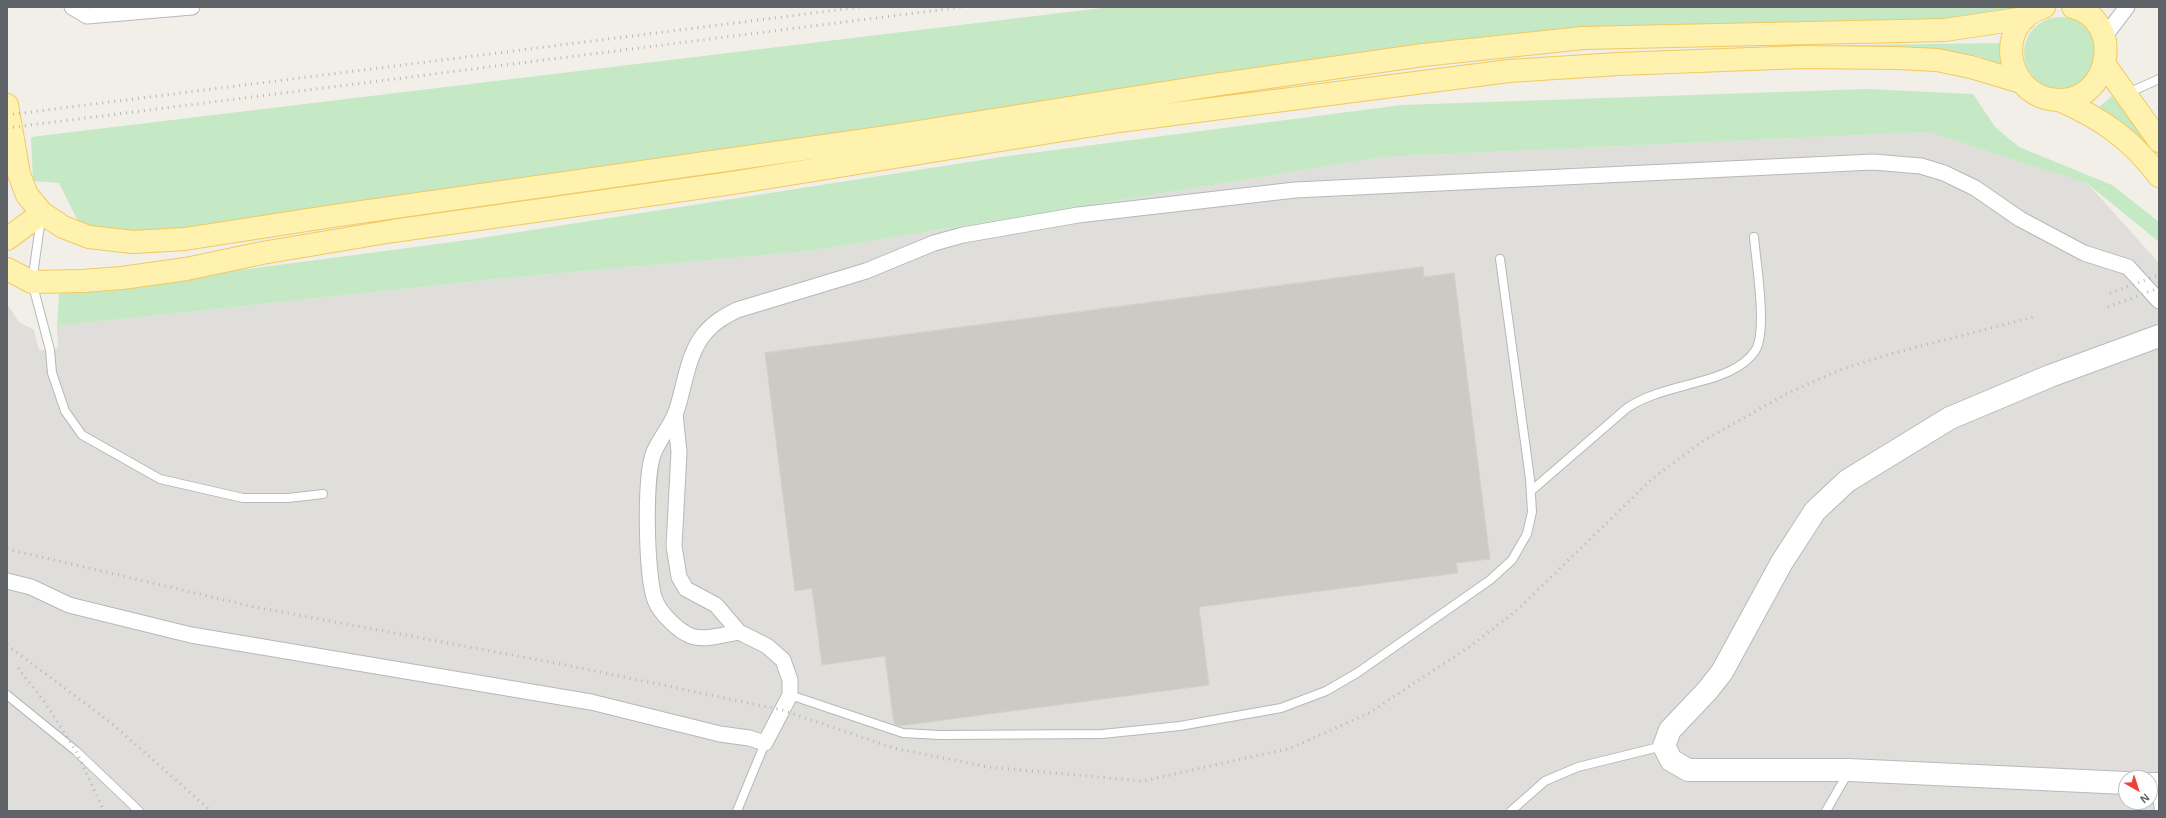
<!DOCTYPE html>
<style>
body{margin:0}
#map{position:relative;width:2166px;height:818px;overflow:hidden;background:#f1efe8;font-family:Arial,sans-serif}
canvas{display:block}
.frame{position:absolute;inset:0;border:8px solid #5f6368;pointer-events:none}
.north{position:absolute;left:2118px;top:770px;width:40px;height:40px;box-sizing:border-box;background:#fff;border:1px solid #bfc1c3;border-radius:50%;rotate:141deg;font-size:11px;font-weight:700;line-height:16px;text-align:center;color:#5f6368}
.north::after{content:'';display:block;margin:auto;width:14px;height:18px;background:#ea4335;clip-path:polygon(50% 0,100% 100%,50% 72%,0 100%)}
</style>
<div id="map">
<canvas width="2166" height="818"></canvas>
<div class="frame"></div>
<div class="north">N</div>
</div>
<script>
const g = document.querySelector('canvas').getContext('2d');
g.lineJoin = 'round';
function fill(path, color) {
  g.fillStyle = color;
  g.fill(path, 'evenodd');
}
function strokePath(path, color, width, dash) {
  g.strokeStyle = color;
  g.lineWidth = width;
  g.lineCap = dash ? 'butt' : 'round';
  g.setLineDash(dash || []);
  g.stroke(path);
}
fill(new Path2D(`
 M1928,132L2088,184L2159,263V811H7V304L19,322L34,330L39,350H50L58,348L57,326L496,279L810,251L1383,157ZM2126,778H2150V802H2126Z`), '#e0deda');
fill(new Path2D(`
 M1110,7H2018L1970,21L1574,34L164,233L83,231L59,183L33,181L31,137Z
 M2024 53a36 36 0 1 1 72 0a36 36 0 1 1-72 0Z
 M2004,43L2003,68L1979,56L1789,46Z
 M1867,89L1973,94L1995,127L2019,147L2112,185L2159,222V242L2088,184L1928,132L1383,157L810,251L496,279L57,326L59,294L468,240L1008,156L1402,105Z
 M2112,96L2151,147L2099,107Z`), '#c5e8c5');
const building = new Path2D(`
 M1423,267L1424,277L1454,273L1490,559L1456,563L1458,573L1199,607L1209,685L898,726L894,724L885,656L822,665L812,588L795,591L765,353Z`);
fill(building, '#cccac5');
strokePath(building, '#d6d1c6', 1);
const lane = new Path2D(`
 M2126,94L2159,79
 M41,218L32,282L50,350L52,373L65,411L82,435L160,479L243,498H288L323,494
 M1531,491L1627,408C1648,394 1673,389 1698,382C1717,377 1743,369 1755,351C1768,332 1756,262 1754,237
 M7,695L76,751L139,811
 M790,695L903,733L940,735L1102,734L1180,726L1281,708L1326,691L1357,673L1490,580L1512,560L1527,534L1532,512L1530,479L1500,259
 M2155,785L2159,810
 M737,811L765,743
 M1511,811L1545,781L1578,767L1663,746
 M1826,811L1849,771`);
const street = new Path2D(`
 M72,7L87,16L192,7
 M2104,37L2127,7
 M7,581L31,587L69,605L191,635L591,702L720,734L749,738L765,743L790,695V680L783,660L767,646L739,632L716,605L686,589L679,577L674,546L679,452L675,414
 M739,632C725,634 705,641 691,636C678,631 660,613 655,600C646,575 644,476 654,452C660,438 671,426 676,412C685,386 687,354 705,333C714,322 725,316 737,310L866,271L934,243L963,235L1078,215L1295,190L1873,162L1921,166L1944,173L1975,188L2020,219L2084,253L2128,267L2159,301`);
const secondary = new Path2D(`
 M2126,783L1849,770H1688L1671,760L1664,746L1670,730L1707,691L1722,672L1782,562L1815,511L1847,481L1950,418L2050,376L2159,336
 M2150,784H2159`);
const primary = new Path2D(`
 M2044,7C1995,20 2002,96 2057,100C2111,103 2125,20 2073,7
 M2105,65L2159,141
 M2059,100C2101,118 2131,139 2159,176
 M7,105L19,174L27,195L42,213L63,227L89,237L133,242L185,239L333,216L894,136L1214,85L1423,55L1583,38L1945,30L2025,18
 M7,239L42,213
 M7,269L32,282L82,281L122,278L186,269L262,253L393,231L732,183L1119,121L1509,71L1618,64L1803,57L1897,58L1937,60L1971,67L2021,82`);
strokePath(lane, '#b5b8bc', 10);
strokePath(street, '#b5b8bc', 17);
strokePath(secondary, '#b6babf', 24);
strokePath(primary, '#f2c960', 24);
strokePath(lane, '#fff', 8);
strokePath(street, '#fff', 15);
strokePath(secondary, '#fff', 22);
strokePath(primary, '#fff2af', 22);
strokePath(new Path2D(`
 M7,115L861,7
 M7,128L963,7
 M2110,293L2159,275
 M2108,307L2159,288
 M7,549L255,607L571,666L782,710L893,748L988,767L1143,781L1291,748L1369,713L1469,647L1516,611L1652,479L1703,441L1784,395L1839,370L1894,353L2033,317
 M7,645L110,722L211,811
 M18,668L44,701L76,751L104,811`), '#b6b7b8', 3, [1, 5]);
</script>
